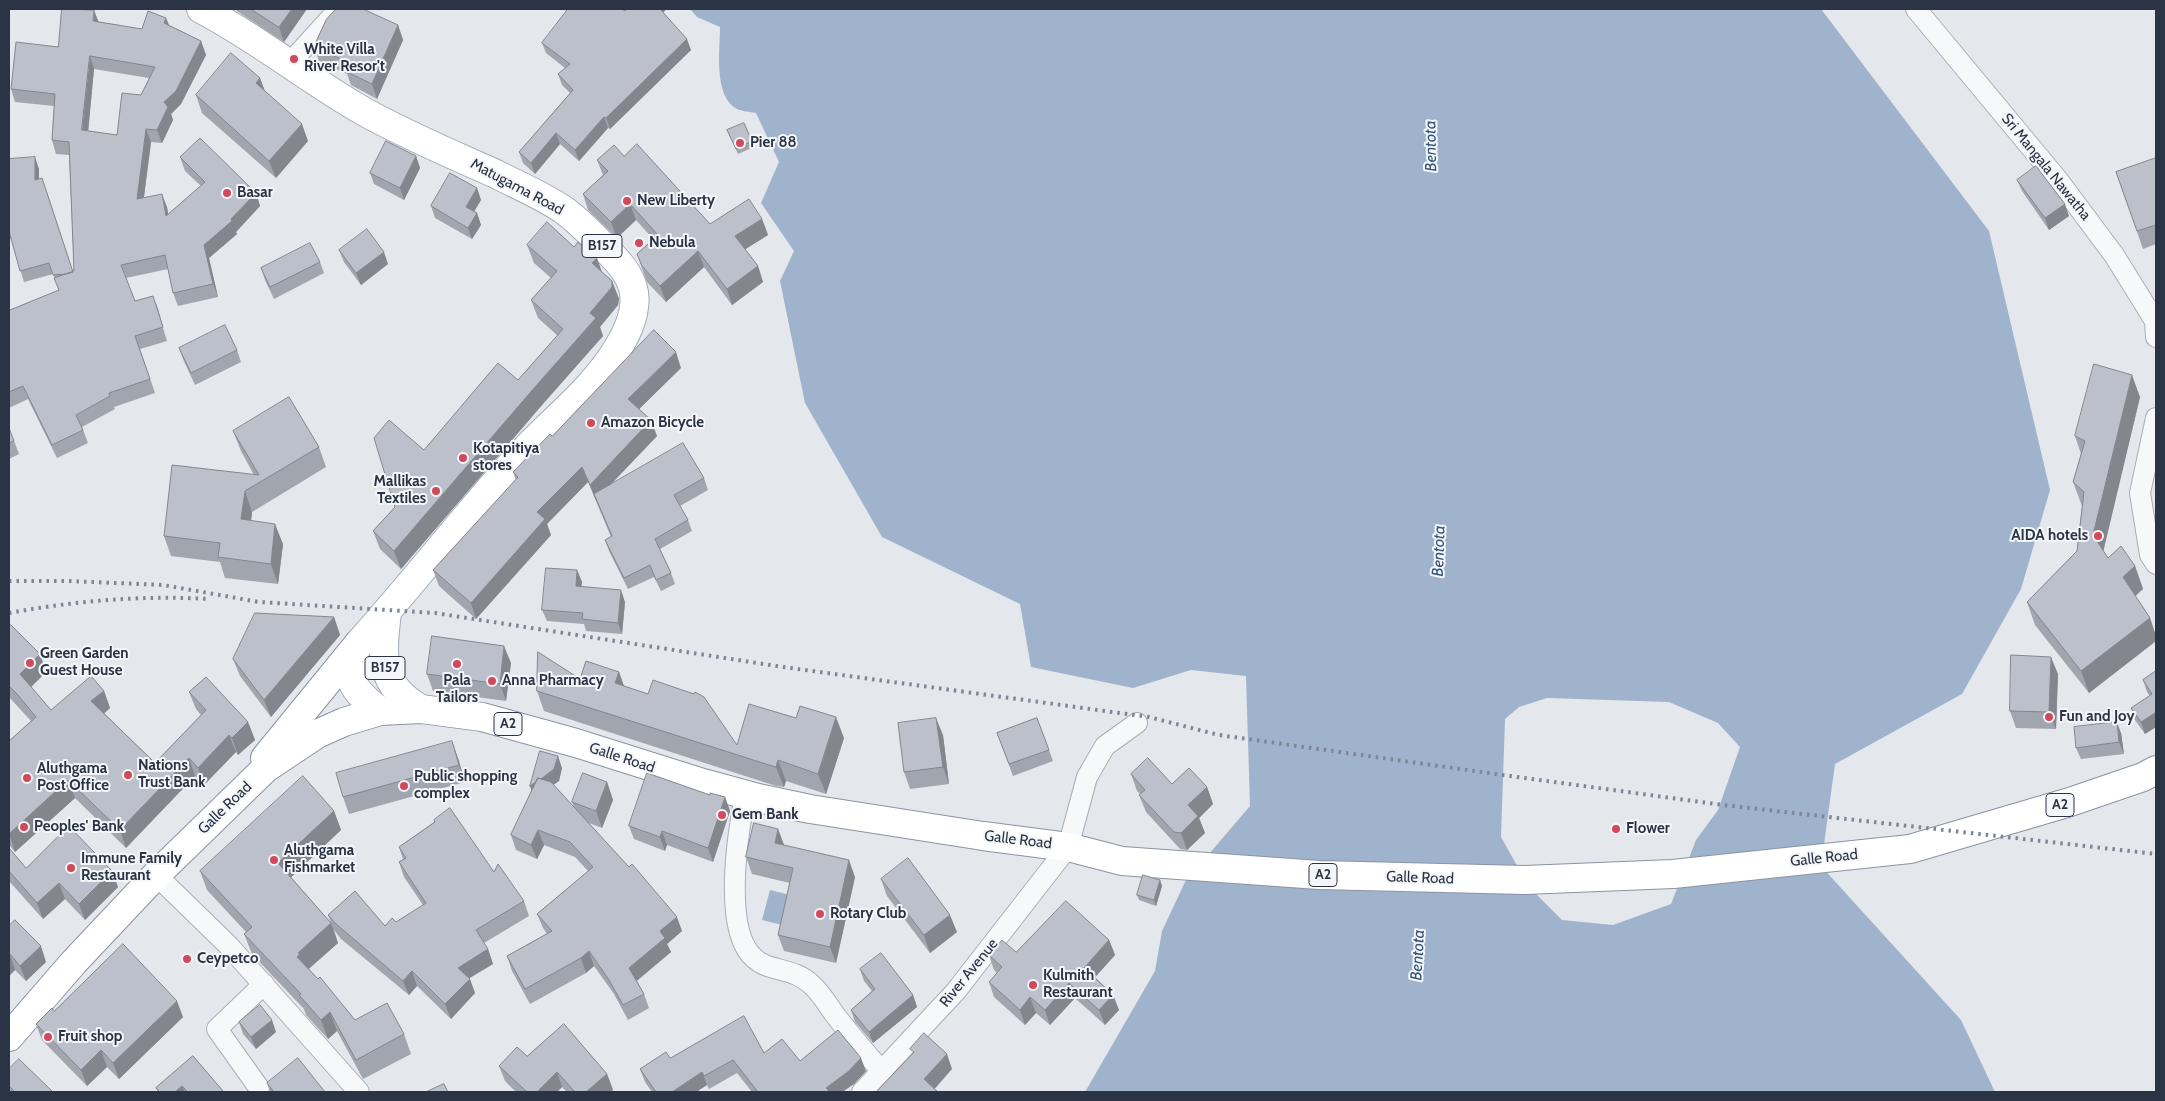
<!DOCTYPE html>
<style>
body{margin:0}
#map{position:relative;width:2165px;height:1101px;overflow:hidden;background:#e4e7ec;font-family:Cabin,sans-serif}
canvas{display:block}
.frame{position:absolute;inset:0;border:10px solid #2b3445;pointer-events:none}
</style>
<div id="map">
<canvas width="2165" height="1101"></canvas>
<div class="frame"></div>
</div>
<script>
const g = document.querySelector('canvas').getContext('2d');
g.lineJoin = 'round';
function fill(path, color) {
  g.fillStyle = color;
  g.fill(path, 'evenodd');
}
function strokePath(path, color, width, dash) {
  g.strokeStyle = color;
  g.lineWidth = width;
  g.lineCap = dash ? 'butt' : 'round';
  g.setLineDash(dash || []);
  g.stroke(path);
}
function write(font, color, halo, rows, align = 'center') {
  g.font = font + ' Cabin,sans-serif';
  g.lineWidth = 4;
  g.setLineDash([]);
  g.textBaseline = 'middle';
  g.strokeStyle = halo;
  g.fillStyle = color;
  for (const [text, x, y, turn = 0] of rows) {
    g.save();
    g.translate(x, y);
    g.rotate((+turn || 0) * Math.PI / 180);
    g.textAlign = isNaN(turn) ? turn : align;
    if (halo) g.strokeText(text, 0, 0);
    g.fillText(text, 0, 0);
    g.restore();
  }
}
fill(new Path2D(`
 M690,9H1821L1989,231L2050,490L2021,589L1962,694L1835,764L1821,866L1961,1020L1995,1092H1085L1155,971L1162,931L1185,882L1250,806L1246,676L1191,670L1133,688L1031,667L1020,604L882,537L805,403L780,281L794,251L761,203L779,162L756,113C750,112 742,111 737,109C713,96 720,50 720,27L697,17ZM1547,698L1669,702L1718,723L1740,747L1718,810L1696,840L1671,904L1613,925L1562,920L1529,887L1501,837L1505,719L1519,707Z
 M770,890L790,895L782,925L762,920Z`), '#9fb4cc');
const street = new Path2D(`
 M1916,9L2058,180L2114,255L2155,321L2156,337
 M289,64L339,9
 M2156,418L2140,493L2150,555L2156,564
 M745,795C738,833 722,930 754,958C770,973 792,966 812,985C821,993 828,1005 835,1015C850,1034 865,1053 882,1071
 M156,875L229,946L359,1092
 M259,1088L217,1029L264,984
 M862,1092L956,991L1068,847L1087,777L1105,746L1137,723`);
const primary = new Path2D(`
 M201,9C257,38 307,79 363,111C406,135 451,154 496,174C519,186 544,196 565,211C580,222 592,235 605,248C621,264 638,282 634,307C632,326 621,344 610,360C585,396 548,424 519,456C464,517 414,582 359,643C342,677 352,690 380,711
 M387,612C382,656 378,685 421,709`);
const highway = new Path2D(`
 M265,758L359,643
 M9,1037L74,962L156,875L266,768L317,734L344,722L380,711L421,709L482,717L576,743L703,783L758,798L810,809L983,836L1068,847L1122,861L1319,875L1525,880L1673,874L1910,849L2070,802L2143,777L2156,770`);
strokePath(street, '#a9aeb7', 22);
strokePath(primary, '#a3abb8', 30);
strokePath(highway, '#8b94a3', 30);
strokePath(street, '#f7f8fa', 20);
strokePath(primary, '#fff', 28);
strokePath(highway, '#fff', 28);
strokePath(new Path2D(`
 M9,581H69L163,585L259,602L435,613L783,667L1149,717L1219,735L1510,776L1723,805L2156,854
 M9,613C74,601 143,595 209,599`), '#7d8696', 4, [2.5, 5]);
fill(new Path2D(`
 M236,9H307L284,42L237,11Z
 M625,11L663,12L691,50L610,129L608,128L579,161L560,144L535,174L523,163L519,152L570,93L562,85L558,74L565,68L546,53L542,43Z
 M166,18L169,25L201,41L206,55L181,104L171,114L173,120L162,143L151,142L144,197L167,207L168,214L201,186L185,171L180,157L256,193L260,206L236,232L237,234L209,258L218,297L178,306L173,293L168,269L126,278L135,301L153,296L167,341L140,349L155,393L114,407L115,409L82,427L88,443L57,458L28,399L9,408V308L10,310L59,290L53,274L24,282L11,239L9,240V159L39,169V179L46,189L73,272L74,271L69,155L56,154L52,140L54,106L15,102L11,89L58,47L99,22L142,29ZM94,69L149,78L141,95L117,135L88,131Z
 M398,25L403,40L377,99L351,85L347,74L319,61L314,46Z
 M260,78L265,91L308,141L276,178L202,113L196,95Z
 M727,130L752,141L754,147L738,154Z
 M416,156L420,168L404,200L374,184L370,173Z
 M624,156L710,224L762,219L768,235L745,249L758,266L763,282L732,305L704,267L666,302L647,282L637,254L653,239L636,220L617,238L588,210L583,194L603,175L597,160Z
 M2156,158V244L2143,249L2116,172Z
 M2017,180L2069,216L2049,230L2022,191Z
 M477,188L481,200L474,212L477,213L481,225L472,239L435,218L431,206Z
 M527,245L602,272L612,281L619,299L618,305L600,327L603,336L542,405L401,569L380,549L373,531L395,507L424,450L518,380L558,336L538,318L531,300L551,278L534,263Z
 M339,250L388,264L361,285L344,262Z
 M320,262L324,273L274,299L265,280L261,268Z
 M179,348L237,350L241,362L195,385L183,359Z
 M681,368L639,409L657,436L611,484L704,478L708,490L680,506L688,520L692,531L660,549L671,573L675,584L661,591L654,577L628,589L609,551L605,540L611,537L588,482L547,524L551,535L476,619L439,586L433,570L516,480L513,472L552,436Z
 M2140,397L2103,550L2108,558L2135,566L2143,589L2135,596L2150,618L2156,636V641L2089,693L2035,625L2027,602L2077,551L2082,506L2073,482L2081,454L2075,436Z
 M9,428L19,454L9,459Z
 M233,431L319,447L326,467L252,512L251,521L283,544L278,584L225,578L220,562L171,556L164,536L254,475L241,451Z
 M577,570L582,582L581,586L625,602L622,634L586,631L584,624L547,621L542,610Z
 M334,617L340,635L271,717L240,676L233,659Z
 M9,626L40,654L46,672L31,687L51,710L104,691L110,708L104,713L155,763L201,715L196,709L189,692L248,722L255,740L238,755L236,752L204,785L195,776L126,848L75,798L15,852L9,845V741L31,721L9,697Z
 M511,663L506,701L433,691L427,674Z
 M2156,671V727L2145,734L2135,720L2131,708L2150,696L2147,692L2143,680Z
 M619,672L624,686L737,745L844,738L826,794L786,781L784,787L776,786L544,711L537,691L580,679Z
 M2058,674L2056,729L2016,728L2010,711Z
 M1037,718L1053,761L1013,776L997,733Z
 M2121,733L2124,754L2081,759L2076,748Z
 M943,735L949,784L910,789L904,772Z
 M458,758L465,782L349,814L343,797Z
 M562,768L559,781L553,785L574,807L572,802L607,782L613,800L602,828L589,823L682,931L667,944L671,952L637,981L644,994L649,1008L628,1020L614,994L594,966L586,973L530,1004L512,971L507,956L547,934L543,928L537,914L588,871L575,857L544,845L537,859L516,850L511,835L532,791L530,786Z
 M1131,774L1172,784L1207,787L1213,804L1199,818L1205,833L1187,850L1180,849L1146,812L1139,795L1140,794L1137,791Z
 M725,797L730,811L713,862L667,845L665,851L634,839L629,826Z
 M334,811L341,830L291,877L331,923L328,915L385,926L396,922L423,905L404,877L399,862L403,859L399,847L434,822V820L494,872L524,901L529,916L484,943L488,949L493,964L469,978L475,993L451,1019L417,986L409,995L341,939L334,930L338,943L309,969L355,1020L404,1034L411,1054L363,1079L337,1031L328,1039L306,1015L304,1009L252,954L244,934L246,932L207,890L200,871Z
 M778,829L784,845L855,877L836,963L784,951L778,935L790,883L752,874L746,857Z
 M9,848L26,868L112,871L118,887L85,920L65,899L43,919L9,881Z
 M881,879L957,932L930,953L887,896Z
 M1160,880L1162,886L1156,906L1139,900L1137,895Z
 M9,926L46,962L26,981L15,970L9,976Z
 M1109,940L1115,955L1095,977L1113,995L1119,1010L1105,1025L1075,998L1050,1025L1036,1013L1025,1025L994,997L989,982L997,973L994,970L989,955Z
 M860,969L913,995L917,1007L873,1043L855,1022L851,1010L872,991L864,981Z
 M54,1011L183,1017L119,1079L107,1067L87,1086L42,1040L36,1024Z
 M239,1022L276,1032L256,1049L243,1034Z
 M764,1053L800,1061L866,1071L854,1084L842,1092H752L737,1073L709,1089L707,1085L696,1092H652L645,1082L640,1069L670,1058Z
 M193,1056L224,1092H158L156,1088Z
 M527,1056L607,1074L613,1090L610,1092H567L562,1087L557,1092H516L505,1081L499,1066Z
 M9,1069L53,1092H9Z
 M267,1083L325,1092H270Z`), '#a1a5ae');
fill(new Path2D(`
 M292,9H307L284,42L279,27Z
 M658,9H667L660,15Z
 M94,10L99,23L93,21Z
 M166,18L171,31L164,23Z
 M398,25L403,40L377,99L372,84Z
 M687,39L691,50L610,129L606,118Z
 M201,41L206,55L181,104L171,114L173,120L162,143L157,130L164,102Z
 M90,56L94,69L87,144L82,130Z
 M260,78L266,95L256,83Z
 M604,117L608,128L579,161L575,150Z
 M302,124L308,141L276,178L269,161Z
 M146,129L151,142L142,212L137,199Z
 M556,133L560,144L535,174L531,163Z
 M416,156L420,168L404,200L400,188Z
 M35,157L39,169V191L35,180Z
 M477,188L481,200L470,218L466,207Z
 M256,193L260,206L236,232L237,234L209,258L218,297L213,284L204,245Z
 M162,194L167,207L171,229L166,216Z
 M630,204L636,220L617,238L611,222Z
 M2065,204L2069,216L2049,230L2045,218Z
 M477,213L481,225L472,239L468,228Z
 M762,219L768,235L741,252L735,236Z
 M698,251L704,267L666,302L660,286Z
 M384,252L388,264L361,285L356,273Z
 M597,258L603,275L592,263Z
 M758,266L763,282L732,305L727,289Z
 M612,281L619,299L618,305L600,327L603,336L542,405L401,569L394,551L590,313Z
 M153,296L158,309L167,341L163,327Z
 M676,352L681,368L634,414L628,399Z
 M2132,375L2140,397L2102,557L2093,535Z
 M651,420L657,436L596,500L594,494L596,501L590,485Z
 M582,467L588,482L547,524L551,535L476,619L471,603L537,512Z
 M245,491L252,512L249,540L241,519Z
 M275,524L283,544L278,584L271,564Z
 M2135,566L2143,589L2131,600L2123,577Z
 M577,570L582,582L580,597L576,586Z
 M621,590L625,602L622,634L618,623Z
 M334,617L340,635L271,717L264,700Z
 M2150,618L2156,636V641L2089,693L2081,671Z
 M504,646L511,663L506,701L500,684Z
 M40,654L46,672L26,692L20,674Z
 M2051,657L2058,674L2056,729L2049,712Z
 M619,672L626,692L615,683Z
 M104,691L110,708L98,719L91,701Z
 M2155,713L2156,718V727L2145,734L2141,722Z
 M836,717L844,738L826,794L818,774Z
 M936,718L943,735L949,784L943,767Z
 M248,722L255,740L238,755L232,738Z
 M2117,722L2121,733L2124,754L2119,742Z
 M229,735L236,752L204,785L198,768Z
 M452,741L458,758L465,782L459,765Z
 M558,756L562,768L559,781L534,798L530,786Z
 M189,758L195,776L126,848L120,830Z
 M778,760L786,781L784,787L776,767Z
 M68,780L75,798L15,852L9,834Z
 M607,782L613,800L602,828L596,811Z
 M1207,787L1213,804L1199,818L1205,833L1187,850L1181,833L1188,805Z
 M725,797L730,811L713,862L708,848Z
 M334,811L341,830L285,883L278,863Z
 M778,829L784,845L775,843Z
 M538,830L544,845L537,859L531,845Z
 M662,831L667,845L665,851L660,837Z
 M849,860L855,877L836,963L830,947Z
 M112,871L118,887L85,920L79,904Z
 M1160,880L1162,886L1156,906L1154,900Z
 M59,883L65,899L43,919L37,903Z
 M950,915L957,932L930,953L924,935Z
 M677,917L682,931L667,944L671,952L635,982L629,968L660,931Z
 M331,923L338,943L306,971L297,957L298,953Z
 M1109,940L1115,955L1090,983L1084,968Z
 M41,946L46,962L26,981L20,966Z
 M488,949L493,964L463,982L458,968Z
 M589,951L594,966L586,973L581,958Z
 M10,954L15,970L9,976V955Z
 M412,971L417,986L409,995L403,981Z
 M470,979L475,993L451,1019L445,1004Z
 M1069,983L1075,998L1050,1025L1045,1010Z
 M913,995L917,1007L873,1043L869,1032Z
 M1113,995L1119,1010L1105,1025L1099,1010Z
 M1030,997L1036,1013L1025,1025L1020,1010Z
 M177,1001L183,1017L119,1079L113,1063Z
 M330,1012L337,1031L328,1039L321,1020Z
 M272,1020L276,1032L256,1049L251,1037Z
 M101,1050L107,1067L87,1086L81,1070Z
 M947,1054L952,1069L932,1092L924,1079Z
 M861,1058L866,1071L854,1084L842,1092H828L826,1088Z
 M557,1072L562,1087L557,1092H537Z
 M702,1072L707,1085L696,1092H672Z
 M607,1074L613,1090L610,1092H586Z
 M182,1086L185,1092H175Z`), '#83868d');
const building = new Path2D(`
 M62,9L94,10L93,21L142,29L148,11L166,18L164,23L201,41L176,91L164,102L168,107L157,130L146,129L137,199L162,194L166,216L205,182L180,157L200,138L256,193L231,219L232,221L204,245L213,284L173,293L165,255L121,265L135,301L153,296L163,327L135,336L150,379L109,393L110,396L76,415L83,430L52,445L23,386L9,392V308L10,310L59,290L54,278L74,271L69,142L52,140L55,94L11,89L16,42L58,47ZM90,56L155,67L141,95L122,93L117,135L82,130Z
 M251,9H292L279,27Z
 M336,9H363L398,25L372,84L345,71L349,63L314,46L326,20Z
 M568,9H622L625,11L627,9H660L687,39L606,118L604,117L575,150L556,133L531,163L519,152L573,90L558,74L570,64L542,43Z
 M231,53L260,78L256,83L302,124L269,161L196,95Z
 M744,123L752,141L736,149L727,130Z
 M386,141L416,156L400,188L370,173Z
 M637,144L710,224L749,199L762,219L735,236L758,266L727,289L698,251L660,286L642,266L637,254L658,235L630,204L611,222L583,194L608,171L597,160L614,145L624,156Z
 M35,157V180L42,178L73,272L66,274L53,275L49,263L20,271L9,231V159Z
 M2156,158V225L2137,231L2116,172Z
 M2036,166L2065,204L2045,218L2017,180Z
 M450,173L477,188L466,207L477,213L468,228L431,206Z
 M547,222L574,247L578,242L597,258L592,263L612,281V287L590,313L596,318L535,387L394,551L373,531L395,507L374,438L389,420L424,450L498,363L518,380L563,329L531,300L557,271L527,245Z
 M367,229L384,252L356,273L339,250Z
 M310,243L320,262L270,287L261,268Z
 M225,325L237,350L191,373L179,348Z
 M654,330L676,352L628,399L651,420L590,485L582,467L537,512L545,519L471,603L433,570L518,477L513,472L550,434L552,436Z
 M2094,364L2132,375L2093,535L2108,558L2121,546L2135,566L2123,577L2150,618L2081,671L2027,602L2077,551L2084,492L2073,482L2085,441L2075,436Z
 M289,397L319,447L245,491L241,519L275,524L271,564L218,557L220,543L164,536L172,465L259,475L233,431Z
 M9,428L14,441L9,443Z
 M683,443L704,478L674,495L688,520L655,539L671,573L656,580L650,565L624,578L605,540L612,536L594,494Z
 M546,568L577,570L576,586L621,590L618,623L582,619L583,613L542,610Z
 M255,613L334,617L264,700L233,659Z
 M11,625L40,654L20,674L51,710L91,676L104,691L91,701L155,763L206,710L189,692L206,677L248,722L232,738L229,735L198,768L189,758L120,830L68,780L9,834V741L36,717L17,694L9,686V626Z
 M432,636L504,646L500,684L427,674Z
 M538,652L580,679L586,661L619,672L615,683L648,694L653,680L694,694L695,692L704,697L737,745L749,704L796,718L800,706L836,717L818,774L778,760L776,767L769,765L537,691Z
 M2011,655L2051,657L2049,712L2010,711Z
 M2156,671V716L2155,713L2141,722L2131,708L2152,694L2143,680Z
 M936,718L943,767L904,772L898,723Z
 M1037,718L1049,750L1009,764L997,733Z
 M2117,722L2119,742L2076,748L2074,727Z
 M452,741L459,765L343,797L336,773Z
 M540,751L558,756L554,769L541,779L538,778L536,782L530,786Z
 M1148,758L1172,784L1189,768L1207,787L1188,805L1198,816L1181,833L1174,832L1139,795L1145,790L1131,774Z
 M583,773L607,782L596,811L572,802Z
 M647,773L710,795V793L725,797L708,848L662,831L660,837L629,826Z
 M303,776L334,811L278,863L331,923L298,953L300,954L297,957L318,979L320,977L355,1020L387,1003L404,1034L356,1060L330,1012L321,1020L299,995L301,994L244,934L252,927L200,871Z
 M538,778L551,782L629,867L632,864L677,917L660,931L665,938L629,968L644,994L623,1005L609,980L589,951L581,958L525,989L507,956L552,931L537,914L593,867L570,842L538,830L531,845L511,835Z
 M450,808L494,872L498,864L524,901L476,930L488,949L458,968L470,979L445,1004L412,971L403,981L336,924L328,915L355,891L385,926L392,918L396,922L426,903L399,862L406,858L399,847L435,822L434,820Z
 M754,823L778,829L775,843L849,860L830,947L778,935L793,868L746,857Z
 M69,826L112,871L79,904L59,883L37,903L9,871V848L26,868Z
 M908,858L950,915L924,935L881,879Z
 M1143,875L1160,880L1154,900L1137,895Z
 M1066,901L1109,940L1084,968L1113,995L1099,1010L1069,983L1045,1010L1030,997L1020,1010L989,982L1002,967L989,955L1002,940L1016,952Z
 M15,920L41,946L20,966L10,954L9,955V926Z
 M123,944L177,1001L113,1063L101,1050L81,1070L36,1024L52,1008L54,1011Z
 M881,953L913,995L869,1032L851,1010L875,989L860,969Z
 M260,1005L272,1020L251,1037L239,1022Z
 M744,1016L764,1053L782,1039L800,1061L838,1030L861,1058L849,1071L826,1088L830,1092H758L733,1060L704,1076L702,1072L672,1092H656L640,1069L666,1052L670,1058Z
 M564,1024L607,1074L586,1092H575L557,1072L537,1092H527L499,1066L517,1047L527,1056Z
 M924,1033L947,1054L924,1079L938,1092H876L914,1052L910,1049Z
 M193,1056L223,1091L222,1092H188L182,1086L175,1092H160L156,1088Z
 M298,1058L325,1092H274L267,1083Z
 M19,1059L53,1092H15L9,1086V1069Z
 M444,1084L448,1092H426Z`);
fill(building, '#bbc0ca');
strokePath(building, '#83868d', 1);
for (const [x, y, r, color] of [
 [294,59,5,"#d1495b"],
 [740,143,5,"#d1495b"],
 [227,193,5,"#d1495b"],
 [627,201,5,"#d1495b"],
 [639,243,5,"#d1495b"],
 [591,423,5,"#d1495b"],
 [463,458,5,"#d1495b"],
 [436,491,5,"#d1495b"],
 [2098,536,5,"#d1495b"],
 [30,663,5,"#d1495b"],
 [457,664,5,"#d1495b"],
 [492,681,5,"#d1495b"],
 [2049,717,5,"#d1495b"],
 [128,775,5,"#d1495b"],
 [27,778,5,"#d1495b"],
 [404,786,5,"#d1495b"],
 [722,815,5,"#d1495b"],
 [24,827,5,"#d1495b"],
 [1616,829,5,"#d1495b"],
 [274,860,5,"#d1495b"],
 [71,868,5,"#d1495b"],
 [820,914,5,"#d1495b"],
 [187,959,5,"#d1495b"],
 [1033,985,5,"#d1495b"],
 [48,1037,5,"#d1495b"]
]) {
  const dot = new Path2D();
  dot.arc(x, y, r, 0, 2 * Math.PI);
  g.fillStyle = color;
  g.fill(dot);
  strokePath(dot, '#f4f6f9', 2);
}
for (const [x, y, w] of [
 [602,246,40],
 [385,668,40],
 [508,724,28],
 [2060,805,28],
 [1323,875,28]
]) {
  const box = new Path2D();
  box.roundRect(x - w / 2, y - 11.5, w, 23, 4);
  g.fillStyle = '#f4f6f9';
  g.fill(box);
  strokePath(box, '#2b3445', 1);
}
write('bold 14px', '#2b3445', null, [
 ["B157",602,246],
 ["B157",385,668],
 ["A2",508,724],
 ["A2",2060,805],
 ["A2",1323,875]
]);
write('bold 15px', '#2b3445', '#f4f6f9', [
 ["White Villa",304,50],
 ["River Resor't",304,67],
 ["Pier 88",750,143],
 ["Basar",237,193],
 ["New Liberty",637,201],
 ["Nebula",649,243],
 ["Amazon Bicycle",601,423],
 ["Kotapitiya",473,449],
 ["stores",473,466],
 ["Mallikas",426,482,"right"],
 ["Textiles",426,499,"right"],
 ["AIDA hotels",2088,536,"right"],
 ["Green Garden",40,654],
 ["Guest House",40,671],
 ["Pala",457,681,"center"],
 ["Tailors",457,698,"center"],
 ["Anna Pharmacy",502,681],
 ["Fun and Joy",2059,717],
 ["Nations",138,766],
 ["Trust Bank",138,783],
 ["Aluthgama",37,769],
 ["Post Office",37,786],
 ["Public shopping",414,777],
 ["complex",414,794],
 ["Gem Bank",732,815],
 ["Peoples' Bank",34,827],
 ["Flower",1626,829],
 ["Aluthgama",284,851],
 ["Fishmarket",284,868],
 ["Immune Family",81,859],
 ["Restaurant",81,876],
 ["Rotary Club",830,914],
 ["Ceypetco",197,959],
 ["Kulmith",1043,976],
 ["Restaurant",1043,993],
 ["Fruit shop",58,1037]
], 'left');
write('15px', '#2b3445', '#f4f6f9', [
 ["Sri Mangala Nawatha",2046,167,51],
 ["Matugama Road",517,187,28],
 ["Galle Road",622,758,18],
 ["Galle Road",225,808,-44],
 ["Galle Road",1018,840,7],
 ["Galle Road",1824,858,-6],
 ["Galle Road",1420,878,2],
 ["River Avenue",969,973,-51]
]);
write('italic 16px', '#34527a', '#f4f6f9', [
 ["Bentota",1431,146,-91],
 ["Bentota",1439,551,-88],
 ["Bentota",1418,955,-87]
]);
</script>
